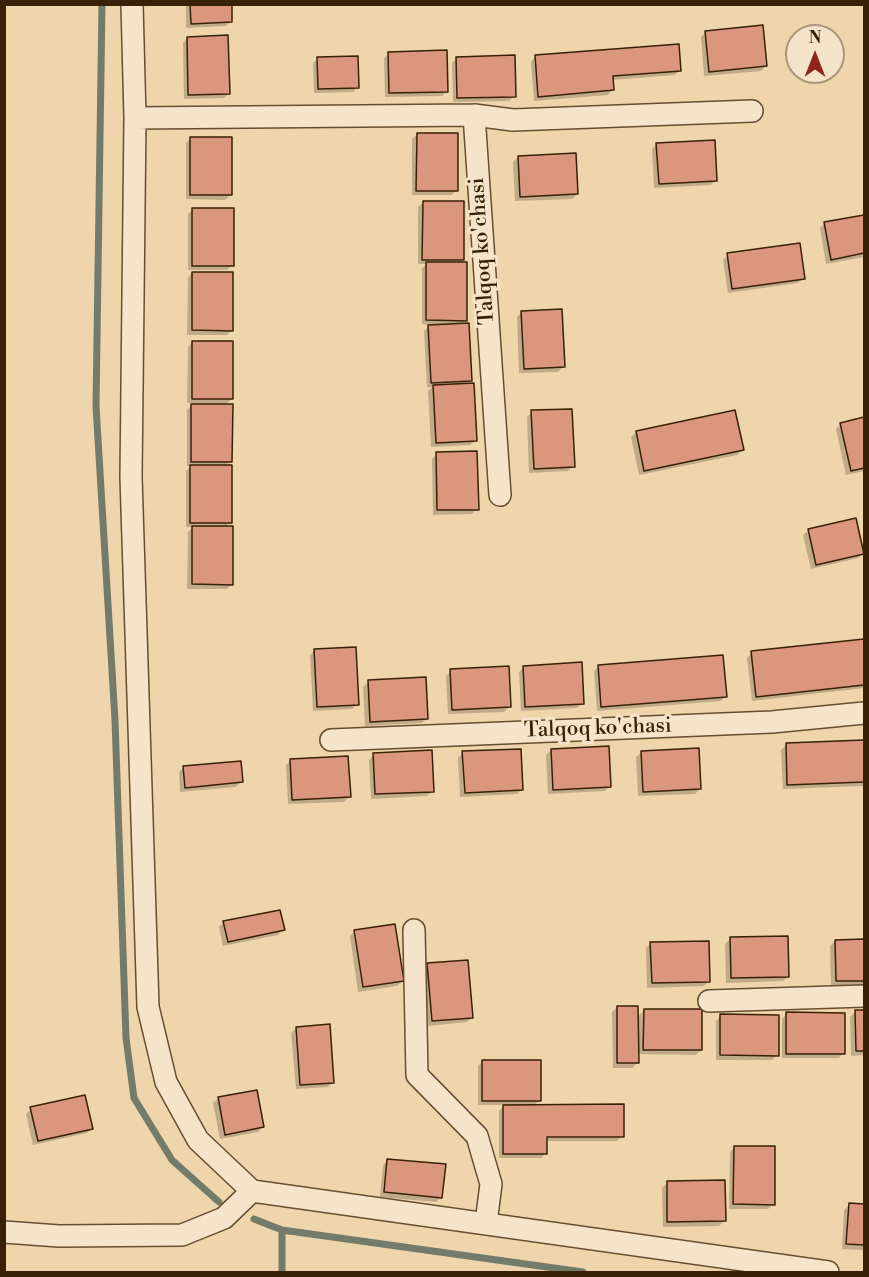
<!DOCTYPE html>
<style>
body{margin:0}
#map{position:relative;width:869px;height:1277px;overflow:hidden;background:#efd5ac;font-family:"Libre Bodoni",serif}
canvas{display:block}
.frame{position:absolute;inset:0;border:6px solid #382106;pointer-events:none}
.north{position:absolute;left:785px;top:24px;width:60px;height:60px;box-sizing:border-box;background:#f5e4c9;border:2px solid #a9967b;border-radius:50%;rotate:0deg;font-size:16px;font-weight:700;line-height:24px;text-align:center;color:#382106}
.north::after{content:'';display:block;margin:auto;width:21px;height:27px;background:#8f2418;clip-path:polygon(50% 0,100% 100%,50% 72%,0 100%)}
</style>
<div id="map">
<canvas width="869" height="1277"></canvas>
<div class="frame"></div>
<div class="north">N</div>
</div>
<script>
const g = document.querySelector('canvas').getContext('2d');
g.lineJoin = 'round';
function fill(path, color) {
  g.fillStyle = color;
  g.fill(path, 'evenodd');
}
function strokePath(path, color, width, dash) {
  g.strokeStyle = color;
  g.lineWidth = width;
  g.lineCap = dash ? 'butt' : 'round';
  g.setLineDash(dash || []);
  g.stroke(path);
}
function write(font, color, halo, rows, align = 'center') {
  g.font = font + ' "Libre Bodoni",serif';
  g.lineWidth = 6;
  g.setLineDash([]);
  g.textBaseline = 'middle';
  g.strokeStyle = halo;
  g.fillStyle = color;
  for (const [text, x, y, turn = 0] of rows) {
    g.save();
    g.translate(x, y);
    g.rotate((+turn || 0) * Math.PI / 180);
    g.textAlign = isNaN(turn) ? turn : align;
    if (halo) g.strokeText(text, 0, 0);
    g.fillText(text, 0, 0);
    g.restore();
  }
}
fill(new Path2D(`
 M186,4H230L231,21L226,26L186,28Z
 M705,33L766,66L761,71L704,76L701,37Z
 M187,38L229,93L224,98L184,99L183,43Z
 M389,53L447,91L442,96L385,97L384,58Z
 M535,57L680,70L675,75L612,80V90L608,95L534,101L531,62Z
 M457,58L514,96L509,101L453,102L452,63Z
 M318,59L358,87L353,92L314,93L313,63Z
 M417,134L456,190L452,195H412V139Z
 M191,138L230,195L225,200L186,199V143Z
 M657,144L715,180L711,185L654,188L652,149Z
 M518,157L577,194L572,199L515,201L513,162Z
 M423,203L462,259L458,264L466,320L461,325L471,381L467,384L475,441L470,445L431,447L428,391L432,387H427L424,331L430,325L422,324V268L427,264H418V207Z
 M193,209L232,265L227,270H188V214Z
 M864,216V257L826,264L820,228L825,223Z
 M728,255L803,278L798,283L728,293L723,260Z
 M192,273L232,330L227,335H187L188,278Z
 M522,312L563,367L558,372L519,373L517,317Z
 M192,342L232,399L225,405L231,461L226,466L230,522L225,528L232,584L227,589H187L188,532L193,527H186V471L191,466H187V410L193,403H187L188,347Z
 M532,412L573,466L568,471L529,473L527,417Z
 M864,419V471L846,475L836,429L841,424Z
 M636,432L742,450L737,455L639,475L631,437Z
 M437,454L477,509L472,514L433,515L432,459Z
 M855,520L863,554L858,558L811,569L803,535L808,531Z
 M864,641V688L752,701L747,658L752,653Z
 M315,650L357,704L352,709L313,711L310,655Z
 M599,666L725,696L721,701L597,711L594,671Z
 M524,667L582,703L577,708L521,711L519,672Z
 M451,671L509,707L504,712L448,714L446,676Z
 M368,682L427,718L422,723L365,726L363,687Z
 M864,741V786L783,789L781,750L786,745Z
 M551,750L610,786L605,791L548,794L546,755Z
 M463,753L522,789L517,794L460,797L458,758Z
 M641,753L700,789L695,794L638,796L636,757Z
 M374,755L432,791L427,796L371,799L369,760Z
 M291,760L349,797L344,802L288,804L286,765Z
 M184,767L241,782L236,787L180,792L179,772Z
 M224,922L283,930L278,935L223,946L219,927Z
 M355,931L402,981L397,986L358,992L350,936Z
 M730,939L788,976L783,981L726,983L725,944Z
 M835,941H864V985L831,986L830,946Z
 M651,943L709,981L704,986L647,988L646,948Z
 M428,965L472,1017L467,1022L428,1026L423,970Z
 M617,1007L637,1018L644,1010L701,1050L696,1055L637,1054V1063L632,1068H613L612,1012Z
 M864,1011V1055L851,1056L850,1017L855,1012Z
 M787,1014L843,1053L839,1058H782V1019Z
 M721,1016L777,1055L772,1060H716V1021Z
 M296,1028L333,1082L328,1087L296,1089L291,1033Z
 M483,1061L539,1101L533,1106L622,1136L617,1141H545V1154L541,1158H499V1111L505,1105H478V1066Z
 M218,1099L262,1127L258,1132L220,1139L213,1103Z
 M31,1109L92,1128L87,1133L33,1145L26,1114Z
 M734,1147L773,1204L768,1209H729L730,1152Z
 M388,1160L441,1197L436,1202L380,1197L383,1165Z
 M667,1183L724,1221L719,1226L663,1227L662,1188Z
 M849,1205L864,1206V1250L842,1249L844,1210Z`), '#0003');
strokePath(new Path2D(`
 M102,4L96,406L115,720L126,1038L134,1098L172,1160L219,1202
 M254,1219L282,1230L583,1272
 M282,1230V1272`), '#737c6a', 7);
const building = new Path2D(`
 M190,4H232V22L191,24Z
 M763,25L767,66L709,72L705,31Z
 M228,35L230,94L188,95L187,37Z
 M679,44L681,71L613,76L614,90L538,97L535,55Z
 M447,50L448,92L389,93L388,52Z
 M515,55L516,97L457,98L456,57Z
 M358,56L359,88L318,89L317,57Z
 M417,133H458V191H416Z
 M190,137H232V195H190Z
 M715,140L717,181L659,184L656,143Z
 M576,153L578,194L520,197L518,156Z
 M423,201H464V260H422Z
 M192,208H234V266H192Z
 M864,215V253L831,260L824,222Z
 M800,243L805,279L732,289L727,253Z
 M426,262H467V321L426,320Z
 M192,272H233V331L192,330Z
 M562,309L565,367L524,369L521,311Z
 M469,323L472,381L431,383L428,325Z
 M192,341H233V399H192Z
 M474,383L477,441L436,443L433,385Z
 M191,404H233L232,462H191Z
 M572,409L575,467L534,469L531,410Z
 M735,410L744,450L644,471L636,431Z
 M864,417V468L851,471L840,423Z
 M477,451L479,510H437L436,452Z
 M190,465H232V523H190Z
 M856,518L864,554L816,565L808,529Z
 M192,526H233V585L192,584Z
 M864,639V685L756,697L751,651Z
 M356,647L359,705L317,707L314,649Z
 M723,655L727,697L601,707L598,665Z
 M582,662L584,704L525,707L523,666Z
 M509,666L511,707L452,710L450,669Z
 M426,677L428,719L370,722L368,680Z
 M864,740V782L787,785L786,743Z
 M609,746L611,787L553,790L551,749Z
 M699,748L701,789L643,792L641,751Z
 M521,749L523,790L465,793L462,751Z
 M432,750L434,792L375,794L373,753Z
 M348,756L351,797L292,800L290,759Z
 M241,761L243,782L185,788L183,766Z
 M280,910L285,930L228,942L223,921Z
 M395,924L404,981L363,987L354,930Z
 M788,936L789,977L731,978L730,937Z
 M864,939V981H836L835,940Z
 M709,941L710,982L652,983L650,942Z
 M468,960L473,1018L432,1021L427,963Z
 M617,1006H638L639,1063H617Z
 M644,1009H702V1050H643Z
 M855,1010H864V1051H856Z
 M786,1012L845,1013V1054H786Z
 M720,1014L779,1015V1056L720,1055Z
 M330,1024L334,1083L300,1085L296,1027Z
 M482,1060H541V1101H482Z
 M257,1090L264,1127L225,1135L218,1097Z
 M85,1095L93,1129L38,1141L30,1107Z
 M624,1104V1137H547V1154H503V1105Z
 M734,1146H775V1205L733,1204Z
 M387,1159L446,1164L442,1198L384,1192Z
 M725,1180L726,1221L667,1222V1181Z
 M849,1203L864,1204V1245L846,1244Z`);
fill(building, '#da967f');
strokePath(building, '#382106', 1.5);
const minor = new Path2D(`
 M132,4L135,118L131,477L148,1007L166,1082L198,1140L252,1191L828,1272
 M474,115L500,495
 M135,118L474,115L513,120L752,111
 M331,740L772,722L864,713
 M414,930L417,1075L477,1136L491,1184L486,1223
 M709,1001L864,996
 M4,1232L59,1236L182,1235L224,1218L252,1191`);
strokePath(minor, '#664e30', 24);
strokePath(minor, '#f5e4c9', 21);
write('21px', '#382106', '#f5e4c9', [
 ["Talqoq ko'chasi",483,251,-94],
 ["Talqoq ko'chasi",598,729,-2]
]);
</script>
